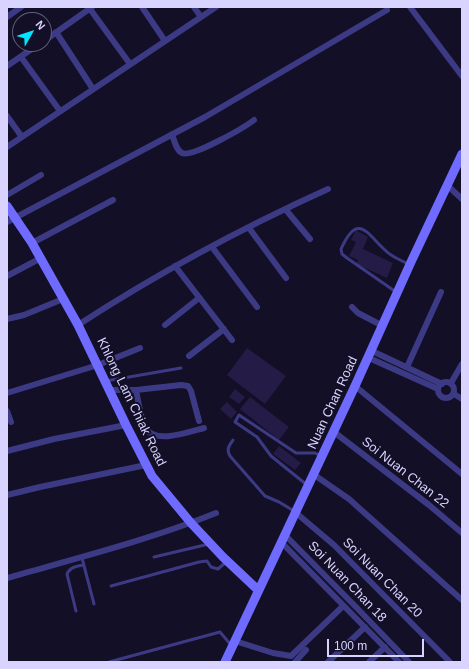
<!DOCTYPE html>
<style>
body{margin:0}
#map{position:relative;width:469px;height:669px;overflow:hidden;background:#130f26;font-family:Helvetica,sans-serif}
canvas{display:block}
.frame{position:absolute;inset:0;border:8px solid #d9d4ff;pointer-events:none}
.north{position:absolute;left:12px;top:12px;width:40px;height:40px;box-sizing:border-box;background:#130f26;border:1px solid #625e7d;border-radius:50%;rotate:51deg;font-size:11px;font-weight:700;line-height:16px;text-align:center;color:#d9d4ff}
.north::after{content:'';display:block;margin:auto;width:14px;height:18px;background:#00e5ff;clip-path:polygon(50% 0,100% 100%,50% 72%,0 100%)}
.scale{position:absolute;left:327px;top:639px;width:97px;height:18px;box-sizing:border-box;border:2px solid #d9d4ff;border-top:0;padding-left:5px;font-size:12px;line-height:14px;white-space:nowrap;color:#d9d4ff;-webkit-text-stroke:3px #130f26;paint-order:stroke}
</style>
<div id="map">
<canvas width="469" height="669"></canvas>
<div class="frame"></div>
<div class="north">N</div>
<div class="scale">100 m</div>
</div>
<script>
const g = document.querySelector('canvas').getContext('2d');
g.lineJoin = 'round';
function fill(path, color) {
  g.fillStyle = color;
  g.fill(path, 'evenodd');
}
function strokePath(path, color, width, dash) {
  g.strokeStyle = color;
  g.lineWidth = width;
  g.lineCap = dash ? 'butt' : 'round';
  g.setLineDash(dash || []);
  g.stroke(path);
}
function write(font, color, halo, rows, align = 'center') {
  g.font = font + ' Helvetica,sans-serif';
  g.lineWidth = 4;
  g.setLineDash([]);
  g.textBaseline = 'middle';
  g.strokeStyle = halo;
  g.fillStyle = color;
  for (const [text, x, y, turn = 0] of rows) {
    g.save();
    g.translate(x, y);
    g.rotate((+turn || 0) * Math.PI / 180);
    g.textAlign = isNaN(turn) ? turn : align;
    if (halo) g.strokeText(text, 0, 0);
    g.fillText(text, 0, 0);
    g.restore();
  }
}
fill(new Path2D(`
 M356,230L368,237L363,249L393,263L387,278L356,264L358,260L349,256L356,242L351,240Z
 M247,348L286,376L265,404L227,375Z
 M235,389L245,397L239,404L229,397Z
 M250,397L289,427L279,440L240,409Z
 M227,402L237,412L231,419L220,409Z
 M279,446L301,463L295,470L273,454Z`), '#241b47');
strokePath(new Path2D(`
 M396,292L347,258L342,254L341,249C358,211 367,234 386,251C392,257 401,260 408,264
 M106,381L181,368
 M233,440C229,446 226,449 230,456L265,496L279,502L294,511
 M307,485L271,456L257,437L235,422L239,415L296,453H315L321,456
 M154,557L209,544
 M82,558L94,604
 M111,586L199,562L207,561L211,567L218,569L226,562
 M76,611L67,574C70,567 77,566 84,565
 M109,662L220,632L231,645`), '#3d3a85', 3);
strokePath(new Path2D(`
 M142,7L165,41
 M194,7L201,17
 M410,7L462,76
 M90,9L130,64
 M7,17L21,7
 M56,32L93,89
 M44,41L92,7
 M21,57L60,111
 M7,66L39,44
 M7,116L22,137
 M172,134C174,140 176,150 182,153C192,158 245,127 254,120
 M7,147L216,7
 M448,186L462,199
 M7,195L41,175
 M286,210L310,239
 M7,222L205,117L387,10
 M249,228L286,278
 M32,243L113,200
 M212,247L257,307
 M175,266L232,340
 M7,276L41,258
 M352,307L358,313L383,326
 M7,319L24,315L63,299
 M78,325C158,273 242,228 328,189
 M165,325L199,298
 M372,351L442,384
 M189,356L224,329
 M369,358L438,389
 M407,367L441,292
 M438 390a8 8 0 1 1 16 0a8 8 0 1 1-16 0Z
 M451,383L462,364
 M355,386L462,474
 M110,390H136C138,400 141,418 145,427C154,445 189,432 204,428
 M136,390L181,385L188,386L191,391L199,421
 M7,393L98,365L140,348
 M454,394L462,399
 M7,411L11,422
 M334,432L429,505L462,533
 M7,451L54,439L126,425
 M313,474L349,499L462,600
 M7,495L40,487L146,465
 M295,512L334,545L450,662
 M285,535L355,606L409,662
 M282,543L399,662
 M7,578C77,558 149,540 216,513
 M235,641L273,653L291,656L341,608
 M295,662L306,650
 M328,662L365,627
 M369,662L385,647`), '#3d3a85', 6);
strokePath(new Path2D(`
 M7,206L32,243L78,325L126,425L152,476L191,523L223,557L258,590
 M225,662L355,386L411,262L462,154`), '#6f6bff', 9);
write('13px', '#d9d4ff', '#130f26', [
 ["Khlong Lam Chiak Road",131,402,64],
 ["Nuan Chan Road",333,403,-65],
 ["Soi Nuan Chan 22",405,473,38],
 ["Soi Nuan Chan 20",382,578,45],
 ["Soi Nuan Chan 18",347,582,46]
]);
</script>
